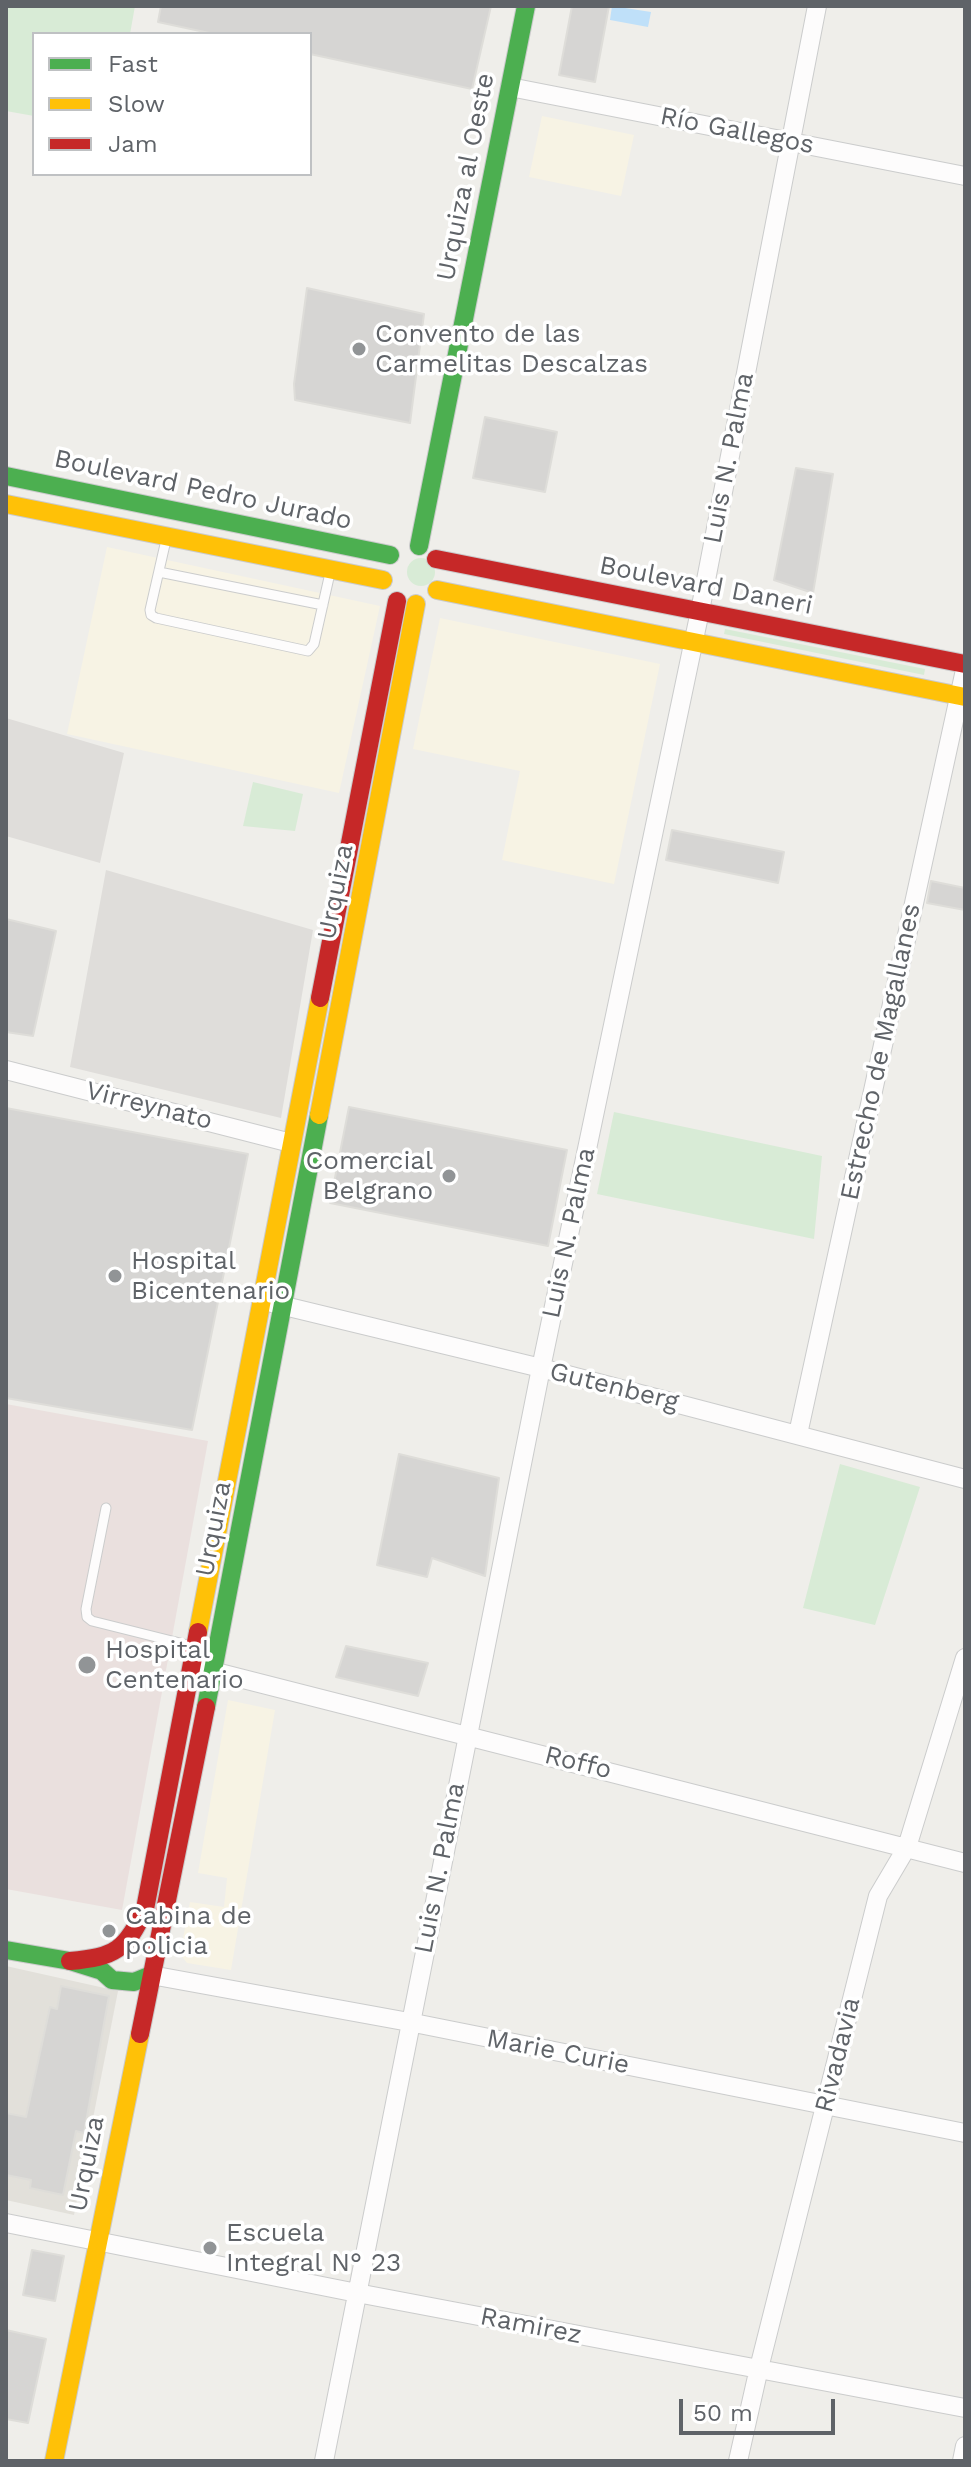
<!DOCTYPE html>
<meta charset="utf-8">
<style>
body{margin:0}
#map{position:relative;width:971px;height:2467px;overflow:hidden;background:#efeeea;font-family:"Work Sans",sans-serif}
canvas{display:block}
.frame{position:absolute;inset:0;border:8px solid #5f6368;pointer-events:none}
.legend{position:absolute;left:32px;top:32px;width:280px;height:144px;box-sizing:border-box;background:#fff;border:2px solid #bfc1c3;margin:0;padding:10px 14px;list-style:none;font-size:24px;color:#5f6368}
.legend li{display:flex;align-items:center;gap:16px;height:40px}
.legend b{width:40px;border:2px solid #bfc1c3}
.scale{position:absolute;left:679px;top:2399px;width:156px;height:36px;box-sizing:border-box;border:4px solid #5f6368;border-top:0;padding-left:10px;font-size:24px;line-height:28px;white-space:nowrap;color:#5f6368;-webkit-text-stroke:6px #fff;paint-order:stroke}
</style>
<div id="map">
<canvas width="971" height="2467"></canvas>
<div class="frame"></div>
<ul class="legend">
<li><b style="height:10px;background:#4caf50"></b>Fast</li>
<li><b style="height:10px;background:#ffc107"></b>Slow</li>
<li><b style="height:10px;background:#c62828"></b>Jam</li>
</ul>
<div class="scale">50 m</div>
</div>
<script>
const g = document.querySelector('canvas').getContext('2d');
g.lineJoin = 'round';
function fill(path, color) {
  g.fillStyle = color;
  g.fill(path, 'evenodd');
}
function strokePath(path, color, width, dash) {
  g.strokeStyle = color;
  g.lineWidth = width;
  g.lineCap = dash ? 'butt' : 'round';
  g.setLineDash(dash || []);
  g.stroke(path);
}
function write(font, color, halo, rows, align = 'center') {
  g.font = font + ' "Work Sans",sans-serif';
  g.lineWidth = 7;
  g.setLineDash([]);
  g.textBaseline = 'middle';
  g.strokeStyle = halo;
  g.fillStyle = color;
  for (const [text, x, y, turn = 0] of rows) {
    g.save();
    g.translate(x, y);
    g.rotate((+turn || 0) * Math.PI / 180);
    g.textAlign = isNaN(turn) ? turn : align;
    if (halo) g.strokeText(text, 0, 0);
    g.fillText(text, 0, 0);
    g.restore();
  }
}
fill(new Path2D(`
 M542,116L634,135L621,196L529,177Z
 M107,547L380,606L339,793L67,734Z
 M440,618L660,664L614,884L502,860L520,771L413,749Z
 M228,1700L275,1710L231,1970L187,1963L180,1954L190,1902L224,1907L227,1878L198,1873Z`), '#f7f3e4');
fill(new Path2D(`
 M6,718L124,753L100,863L6,836Z
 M106,870L313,930L281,1118L70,1067Z`), '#dfddda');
fill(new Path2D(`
 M6,1966L118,1991L74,2215L6,2200Z`), '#e2e0da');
fill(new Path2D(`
 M6,1404L208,1441L122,1910L6,1889Z`), '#eae0de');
fill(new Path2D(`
 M6,6H135L130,34H34V116L6,111Z
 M407 572a14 14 0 1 1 28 0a14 14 0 1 1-28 0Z
 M725,629L925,669L924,675L724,634Z
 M253,782L303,794L295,831L243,826Z
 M614,1112L822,1156L814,1239L597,1194Z
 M840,1464L920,1487L875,1625L803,1608Z`), '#d8ebd6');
fill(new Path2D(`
 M612,6L651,12L648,27L610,20Z`), '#bfe0f9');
const building = new Path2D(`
 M161,6H491L472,89L310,54V34H214L158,22Z
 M572,6H609L595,82L559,75Z
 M307,288L424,314L410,423L295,400L294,384Z
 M485,417L557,432L545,492L473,478Z
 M796,468L833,474L813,593L774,580Z
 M672,830L784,852L778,883L666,860Z
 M931,881L965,888V910L927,903Z
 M6,919L56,931L33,1036L6,1032Z
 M349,1107L567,1150L548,1246L330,1203Z
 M6,1108L248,1154L192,1430L6,1398Z
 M399,1454L499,1478L485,1576L432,1558L427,1577L377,1565Z
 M346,1646L428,1663L418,1696L336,1677Z
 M61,1986L109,1996L84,2133L76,2131L63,2195L30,2188L31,2180L6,2175V2113L26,2117L50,2007L57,2009Z
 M32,2250L64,2256L55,2301L23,2295Z
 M6,2330L46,2339L28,2423L6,2419Z`);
fill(building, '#d6d5d3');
strokePath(building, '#deddd9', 2);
const lane = new Path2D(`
 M166,540L150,610L151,615L156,618L308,651L314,644L330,573
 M159,572L323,605
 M106,1508L86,1609L87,1617L92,1621L192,1646`);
const street = new Path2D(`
 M510,87L965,176
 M6,1070L291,1143
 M272,1303L541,1368L965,1479
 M798,1434L965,670
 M204,1669L965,1863
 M151,1975L409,2022L965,2133
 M6,2223L357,2293L965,2408
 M324,2461L541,1368L700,611L817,6
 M738,2461L759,2368L878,1896L907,1847L965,1658
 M962,2461L965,2446`);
const fast = new Path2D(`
 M6,476L390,555
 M419,546L526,6
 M206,1707L319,1115
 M6,1950L70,1961L102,1971L112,1980L134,1982L151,1975`);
const slow = new Path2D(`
 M6,504L383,580
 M437,590L965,697
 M319,1115L416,604
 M198,1632L320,998
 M54,2461L140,2034`);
const jam = new Path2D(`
 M436,559L965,664
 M320,998L397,601
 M70,1961C115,1957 126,1950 145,1909L198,1632
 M140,2034L206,1707`);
strokePath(lane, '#cbcccc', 11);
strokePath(street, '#cbcccc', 20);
strokePath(fast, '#cacacb', 20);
strokePath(slow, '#cacacb', 20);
strokePath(jam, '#cacacb', 20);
strokePath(lane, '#fdfcfc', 9);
strokePath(street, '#fdfcfc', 18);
strokePath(fast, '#4caf50', 18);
strokePath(slow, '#ffc107', 18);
strokePath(jam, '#c62828', 18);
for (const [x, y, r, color] of [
 [359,349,8,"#919496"],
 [449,1176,8,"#919496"],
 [115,1276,8,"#919496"],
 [87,1665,10,"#919496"],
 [109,1931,8,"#919496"],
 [210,2248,8,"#919496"]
]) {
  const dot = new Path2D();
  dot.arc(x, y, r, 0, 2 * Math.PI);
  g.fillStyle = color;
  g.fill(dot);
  strokePath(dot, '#fff', 3);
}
write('26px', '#5f6368', '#fff', [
 ["Río Gallegos",737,131,11],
 ["Urquiza al Oeste",466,177,-79],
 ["Luis N. Palma",729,458,-79],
 ["Boulevard Pedro Jurado",203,490,12],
 ["Boulevard Daneri",706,586,11],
 ["Urquiza",336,892,-79],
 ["Estrecho de Magallanes",881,1052,-78],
 ["Virreynato",149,1106,14],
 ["Luis N. Palma",569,1233,-78],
 ["Gutenberg",614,1387,14],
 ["Urquiza",214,1529,-79],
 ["Roffo",578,1763,14],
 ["Luis N. Palma",440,1868,-79],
 ["Marie Curie",558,2052,11],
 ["Rivadavia",838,2055,-76],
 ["Urquiza",87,2164,-79],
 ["Ramirez",531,2326,11]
]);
write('26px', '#5f6368', '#fff', [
 ["Convento de las",375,334],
 ["Carmelitas Descalzas",375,364],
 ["Comercial",433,1161,"right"],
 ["Belgrano",433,1191,"right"],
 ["Hospital",131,1261],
 ["Bicentenario",131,1291],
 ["Hospital",105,1650],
 ["Centenario",105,1680],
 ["Cabina de",125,1916],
 ["policia",125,1946],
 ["Escuela",226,2233],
 ["Integral N° 23",226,2263]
], 'left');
</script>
